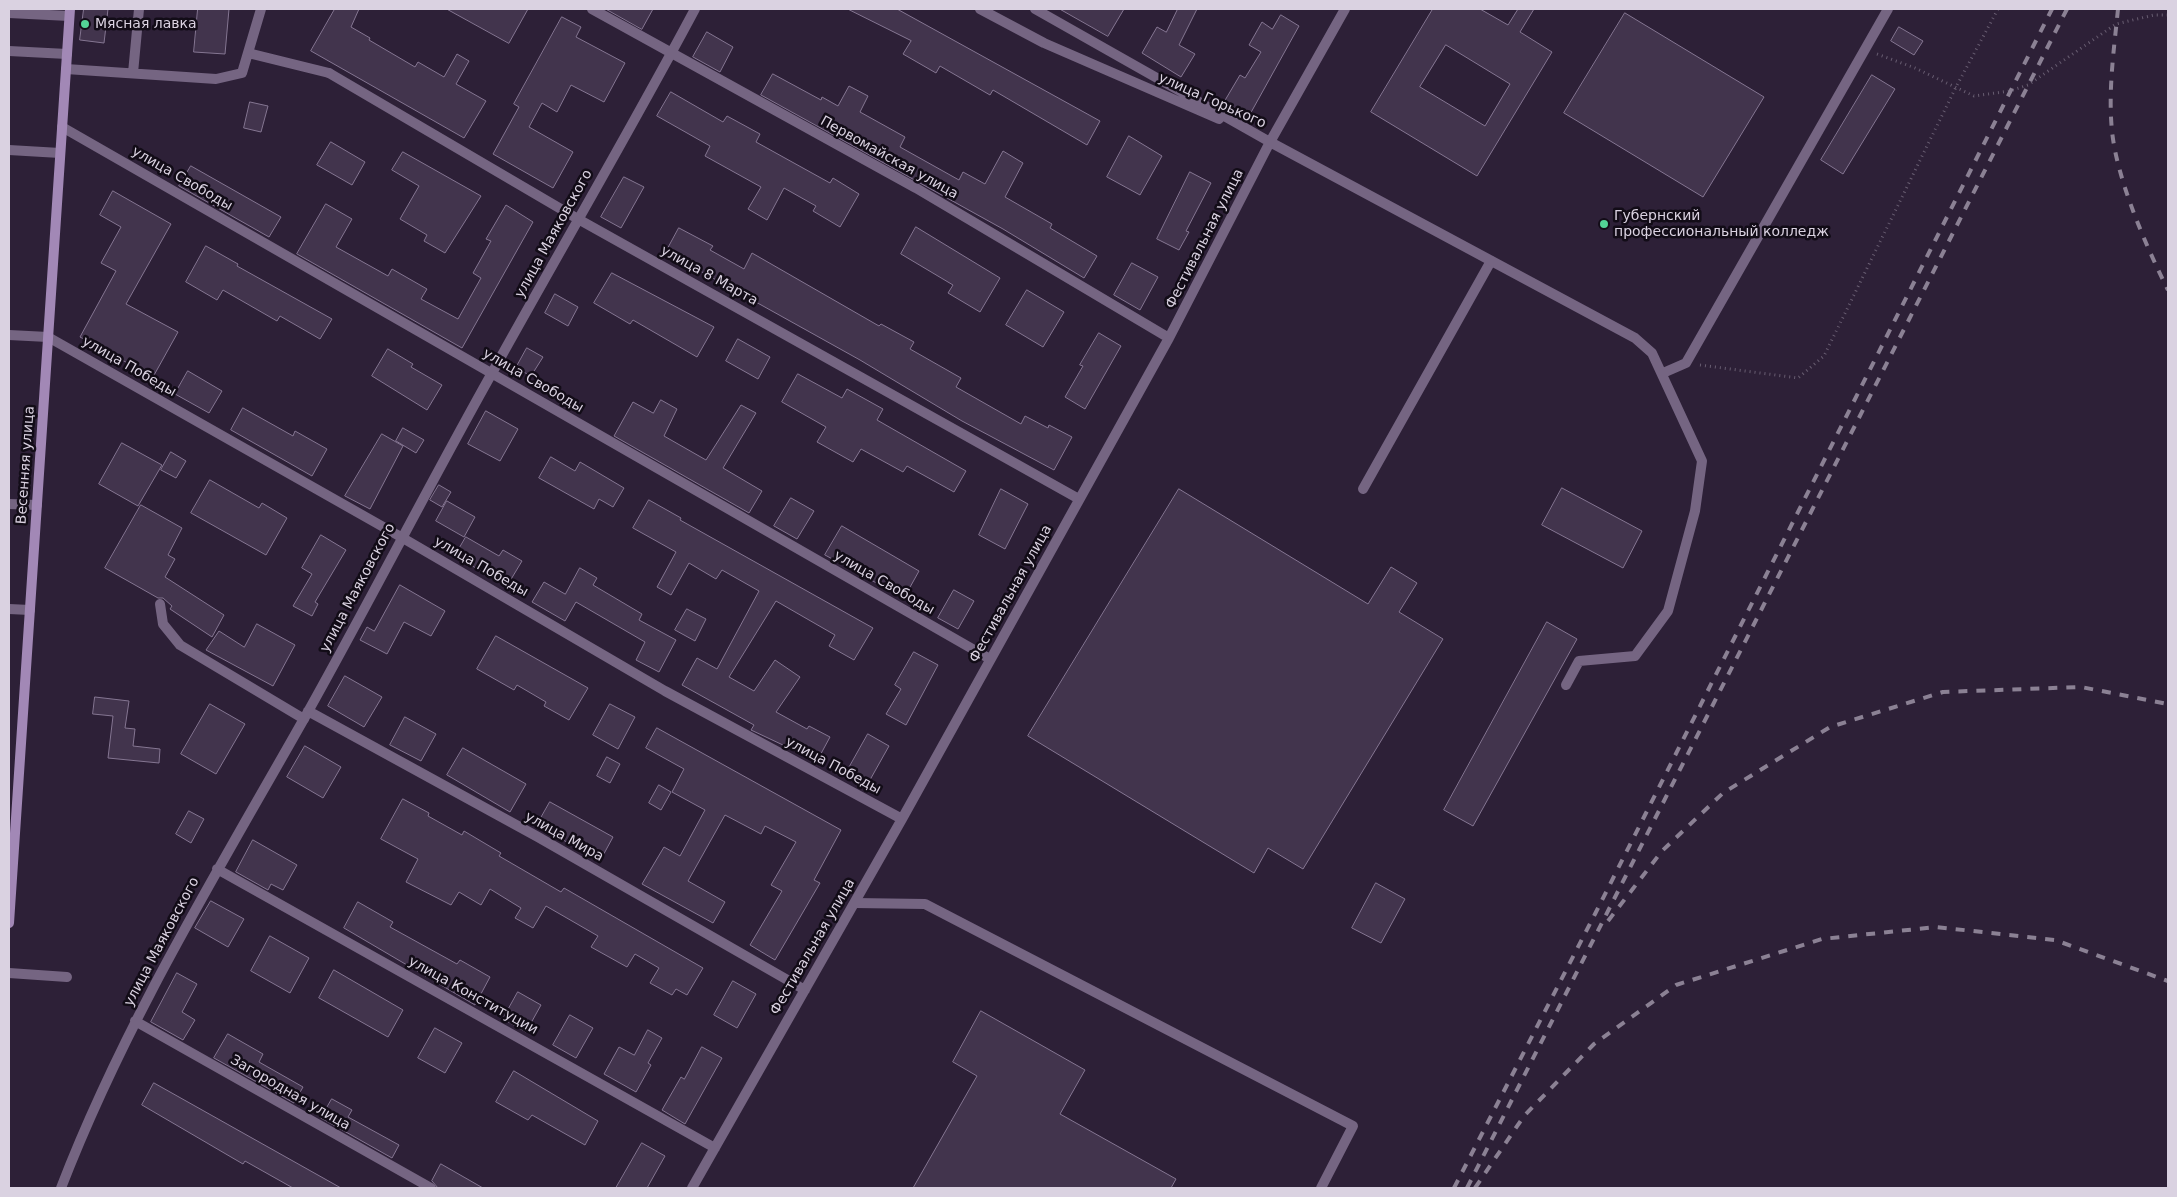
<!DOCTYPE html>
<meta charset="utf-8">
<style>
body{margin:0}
#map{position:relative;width:2177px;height:1197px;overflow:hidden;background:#2d2037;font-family:"DejaVu Sans",sans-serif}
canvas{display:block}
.frame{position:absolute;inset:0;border:10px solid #dad2e1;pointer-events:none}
</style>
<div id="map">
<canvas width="2177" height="1197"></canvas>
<div class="frame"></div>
</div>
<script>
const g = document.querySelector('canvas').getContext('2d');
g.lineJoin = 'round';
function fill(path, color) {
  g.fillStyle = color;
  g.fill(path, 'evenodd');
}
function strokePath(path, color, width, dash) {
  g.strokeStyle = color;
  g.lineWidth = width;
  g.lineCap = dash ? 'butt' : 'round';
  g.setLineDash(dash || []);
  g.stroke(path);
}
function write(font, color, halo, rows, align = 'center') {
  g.font = font + ' "DejaVu Sans",sans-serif';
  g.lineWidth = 5;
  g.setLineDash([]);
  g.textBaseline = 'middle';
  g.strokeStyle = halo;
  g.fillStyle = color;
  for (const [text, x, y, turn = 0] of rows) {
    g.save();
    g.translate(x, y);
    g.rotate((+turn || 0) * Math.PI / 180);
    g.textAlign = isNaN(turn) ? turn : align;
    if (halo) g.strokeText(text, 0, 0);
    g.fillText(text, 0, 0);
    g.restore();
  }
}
const building = new Path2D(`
 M84,9H108L104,43L80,40Z
 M198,9H229L225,54L194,52Z
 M335,9H359L351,27L370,38L369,40L415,67L418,62L444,77L457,54L469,61L456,84L486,101L464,138L311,51Z
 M447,9H528L509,43Z
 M606,9H653L642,29Z
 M848,9H897L1100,121L1087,145L993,90L990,95L940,66L936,73L903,54L911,41Z
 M1060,9H1124L1108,36Z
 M1178,9H1197L1179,45L1195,54L1181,77L1142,53L1157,27L1166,32Z
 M1433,9H1480L1508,25L1518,9H1534L1520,32L1552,52L1477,176L1371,112ZM1446,45L1510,84L1485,126L1420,87Z
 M1625,13L1764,97L1703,197L1564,113Z
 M1281,15L1299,26L1249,116L1224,102L1240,75L1245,78L1261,52L1249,45L1262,22L1272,29Z
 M562,17L581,27L576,37L625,63L604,102L571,85L557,112L542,103L529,127L573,152L553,188L493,154L519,107L514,104Z
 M1899,27L1923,41L1914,55L1891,41Z
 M707,32L733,47L720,72L693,57Z
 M773,74L821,100L822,97L838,106L849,86L868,96L860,112L905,137L900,147L959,180L963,172L985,184L1003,151L1023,163L1005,197L1052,224L1050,228L1097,256L1084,278L1003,229L761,95Z
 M1872,75L1895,89L1843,174L1821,160Z
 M671,92L723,122L727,116L760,134L756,142L830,183L833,178L859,194L840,227L813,211L816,206L784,188L767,220L748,209L761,187L705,156L710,146L657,116Z
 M250,102L268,106L261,132L244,128Z
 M1129,136L1162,156L1140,195L1107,177Z
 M331,142L365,162L352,185L317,165Z
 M403,152L481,196L445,253L424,241L427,235L400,219L419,186L392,170Z
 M191,166L281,217L269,237L179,186Z
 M1190,172L1211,183L1186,231L1189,232L1179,250L1157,239Z
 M624,177L644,187L621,228L601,217Z
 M113,191L171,224L126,304L178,332L153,377L80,337L116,271L101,263L121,227L100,215Z
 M326,204L352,219L336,247L388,276L392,269L427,289L421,299L458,319L481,278L473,273L491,241L486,239L506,205L533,222L462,348L297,254Z
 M916,227L1000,278L980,312L948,293L953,285L901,254Z
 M679,228L713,246L710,250L744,269L752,253L879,326L881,324L914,342L910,349L961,378L956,387L1021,424L1025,416L1048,428L1049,425L1072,437L1054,470L962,421L860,360L666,252Z
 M206,246L238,264L237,266L332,319L320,339L280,316L277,321L223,290L217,300L186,282Z
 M1132,263L1158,277L1140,310L1114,295Z
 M612,273L714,327L697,357L633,320L630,324L594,303Z
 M1027,290L1064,312L1043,347L1006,325Z
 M555,294L578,307L568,326L545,313Z
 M1099,333L1121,346L1085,409L1065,397L1083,366L1080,365Z
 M738,339L770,357L758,379L726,361Z
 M527,348L543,357L531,376L516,368Z
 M388,349L413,364L411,367L442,385L427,410L372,376Z
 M188,371L222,391L209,413L175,394Z
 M798,374L842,398L847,389L883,409L877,420L966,471L954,492L907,466L903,472L861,449L853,462L817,442L826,427L782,402Z
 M661,400L677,409L664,436L706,460L741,405L756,413L723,468L762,491L749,513L614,436L633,402L653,413Z
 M243,408L293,436L295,431L327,449L312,476L231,430Z
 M486,411L518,429L500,461L468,444Z
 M403,428L424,440L416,453L396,441Z
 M382,434L403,446L370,509L345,496Z
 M122,443L162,465L138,506L99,484Z
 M171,452L186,461L176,478L161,470Z
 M551,457L575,471L580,462L624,488L613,507L599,499L594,509L539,478Z
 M210,480L259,508L262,503L287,518L266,555L191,513Z
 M439,485L451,492L442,507L430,500Z
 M1562,488L1642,531L1623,568L1542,525Z
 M1001,489L1028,504L1005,549L979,535Z
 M1179,489L1368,604L1391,567L1417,583L1399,612L1443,639L1303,869L1268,848L1254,873L1028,736Z
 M791,498L814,511L797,539L774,526Z
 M649,500L681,518L680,520L873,628L854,660L829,646L835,635L776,601L729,677L754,691L775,660L800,677L776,712L807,729L809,726L830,737L817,761L751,730L754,725L682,685L697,658L717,669L759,591L722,570L716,579L689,563L671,595L657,587L676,552L633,528Z
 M447,501L475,517L464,537L436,521Z
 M141,505L182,528L168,555L175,559L165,577L224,615L212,637L170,609L172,606L163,598H158L105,568Z
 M842,526L919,571L904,598L825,555Z
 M321,535L346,550L315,602L318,604L312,616L293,606L312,574L302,568Z
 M466,537L499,556L503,550L522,561L507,586L455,556Z
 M580,568L597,578L593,585L642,614L639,620L676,640L659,672L636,660L645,642L576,602L565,621L532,602L544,582L565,594Z
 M400,585L445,611L431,636L404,622L387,654L360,640L367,627L374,631Z
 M954,590L974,601L958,629L938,618Z
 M687,609L706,619L695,641L675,630Z
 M1547,622L1577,639L1473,826L1444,810Z
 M257,624L295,645L273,686L206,650L219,631L244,647Z
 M496,636L588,688L569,720L544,706L546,702L517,685L514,690L477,669Z
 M914,652L938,665L906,725L886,714L901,689L895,685Z
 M345,676L382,697L364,727L328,706Z
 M95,697L129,701L125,728L135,729L133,746L160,749L159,763L108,758L113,716L93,714Z
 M210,704L245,724L216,774L181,754Z
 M610,704L635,717L618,749L593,735Z
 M405,717L436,734L421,761L390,745Z
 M657,728L841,830L814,880L820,883L775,960L750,945L782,891L771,885L796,842L765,826L761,834L725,815L688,881L725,902L713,923L642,884L664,847L680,856L705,810L672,792L684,769L646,748Z
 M868,734L889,746L866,787L845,775Z
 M305,746L341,767L323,798L287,777Z
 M463,748L526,784L510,812L447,775Z
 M607,757L620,764L610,783L597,776Z
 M659,785L671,792L661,810L649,803Z
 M403,799L429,813L428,816L462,835L464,831L501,853L499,856L561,892L564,888L703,968L687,995L676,989L672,995L650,983L659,968L635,954L627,967L591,947L598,936L546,906L533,928L515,918L521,908L490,889L481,905L459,892L451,905L406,882L418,859L381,839Z
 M550,802L613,837L600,861L537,825Z
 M189,811L204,819L191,843L176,834Z
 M253,840L297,865L283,890L271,884L268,890L236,872Z
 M1376,883L1405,899L1381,943L1352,928Z
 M211,901L244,919L228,947L195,928Z
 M358,902L393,922L390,927L457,964L460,960L490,977L475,1005L344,928Z
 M270,936L309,958L290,993L251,971Z
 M334,970L403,1010L388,1037L319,998Z
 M177,973L197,984L182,1012L195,1020L183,1040L151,1022Z
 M733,981L756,994L737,1028L714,1015Z
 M518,992L541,1005L526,1032L503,1019Z
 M981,1011L1085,1070L1060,1114L1176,1179L1171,1188H913L977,1076L953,1062Z
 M570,1015L593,1028L576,1058L553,1045Z
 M435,1028L462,1043L445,1073L418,1058Z
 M648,1030L662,1038L648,1063L651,1065L636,1092L604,1074L619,1047L634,1055Z
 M228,1034L263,1054L259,1062L303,1087L294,1103L214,1058Z
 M702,1047L722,1058L685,1124L662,1110L681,1077L684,1079Z
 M514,1071L598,1121L585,1145L532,1115L528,1120L496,1102Z
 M154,1083L227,1124L341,1188H293L245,1161L243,1164L142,1105Z
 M332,1099L352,1110L348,1117L399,1145L392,1158L321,1118Z
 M642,1143L665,1156L647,1188H616Z
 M441,1164L483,1188H438L432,1181Z`);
fill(building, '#42344d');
strokePath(building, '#857692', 1);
strokePath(new Path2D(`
 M1877,54L1915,68L1974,96L2010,91L2028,85L2116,24L2154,15H2168
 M1700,365L1798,378L1824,356L1956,87L1998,9`), '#685d71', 3, [1, 4]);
strokePath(new Path2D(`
 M9,13L69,16
 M9,51L67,54
 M248,53L329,73
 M66,69L216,79L242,73L261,9
 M133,73L139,9
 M9,150L60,153
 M9,335L48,337
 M1363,489L1491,261
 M9,504L37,505
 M160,604L163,624L180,645L304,719
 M855,903L925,904L1353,1126L1321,1188
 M9,973L67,977`), '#756582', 10);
strokePath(new Path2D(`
 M592,9L916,188L1169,338
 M980,9L1044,43L1219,119
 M1035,9L1270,142L1635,338L1652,353L1702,461L1695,511L1668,611L1635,656L1579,661L1566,685
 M329,73L578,219L1079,499
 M62,127L990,659
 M48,337L401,537L665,691L902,819
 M1663,373L1686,363L1888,9
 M9,609L30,610
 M308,711L538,837L805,990
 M217,869L715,1148
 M135,1021L431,1188
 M61,1188C125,1022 218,871 305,717C369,603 428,487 492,373C559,252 630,131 695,9
 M692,1188L902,819L1169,338L1270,142L1345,9`), '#756582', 10);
strokePath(new Path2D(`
 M9,923L70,9`), '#a288b6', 10);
strokePath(new Path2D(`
 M2118,9C2114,49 2108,91 2112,131C2117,180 2146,246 2168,290
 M1608,921L1662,851L1723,793L1830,727L1943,692L2081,687L2168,704
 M1454,1188L1595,914L2052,9
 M1467,1188L2067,9
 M1475,1188L1524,1116L1594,1044L1676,985L1822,939L1936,927L2055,940L2168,981`), '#8b8194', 4, [9, 9]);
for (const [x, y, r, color] of [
 [85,24,5,"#53d396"],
 [1604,224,5,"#53d396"]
]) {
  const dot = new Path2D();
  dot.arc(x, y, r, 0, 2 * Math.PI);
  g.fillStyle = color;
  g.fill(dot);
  strokePath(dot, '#120c17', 2);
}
write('14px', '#dad2e1', '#120c17', [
 ["Мясная лавка",95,24],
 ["Губернский",1614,216],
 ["профессиональный колледж",1614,232]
], 'left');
write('14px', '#dad2e1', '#120c17', [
 ["улица Горького",1212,101,24],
 ["Первомайская улица",889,158,29],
 ["улица Свободы",182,179,30],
 ["улица Маяковского",554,234,-61],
 ["Фестивальная улица",1205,239,-63],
 ["улица 8 Марта",709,276,29],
 ["улица Победы",129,367,30],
 ["улица Свободы",533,381,30],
 ["Весенняя улица",26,465,-86],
 ["улица Победы",481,567,30],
 ["улица Свободы",884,583,30],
 ["улица Маяковского",358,588,-62],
 ["Фестивальная улица",1011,594,-61],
 ["улица Победы",833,766,28],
 ["улица Мира",564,837,29],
 ["улица Маяковского",162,942,-62],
 ["Фестивальная улица",813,947,-60],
 ["улица Конституции",473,996,29],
 ["Загородная улица",290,1093,30]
]);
</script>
